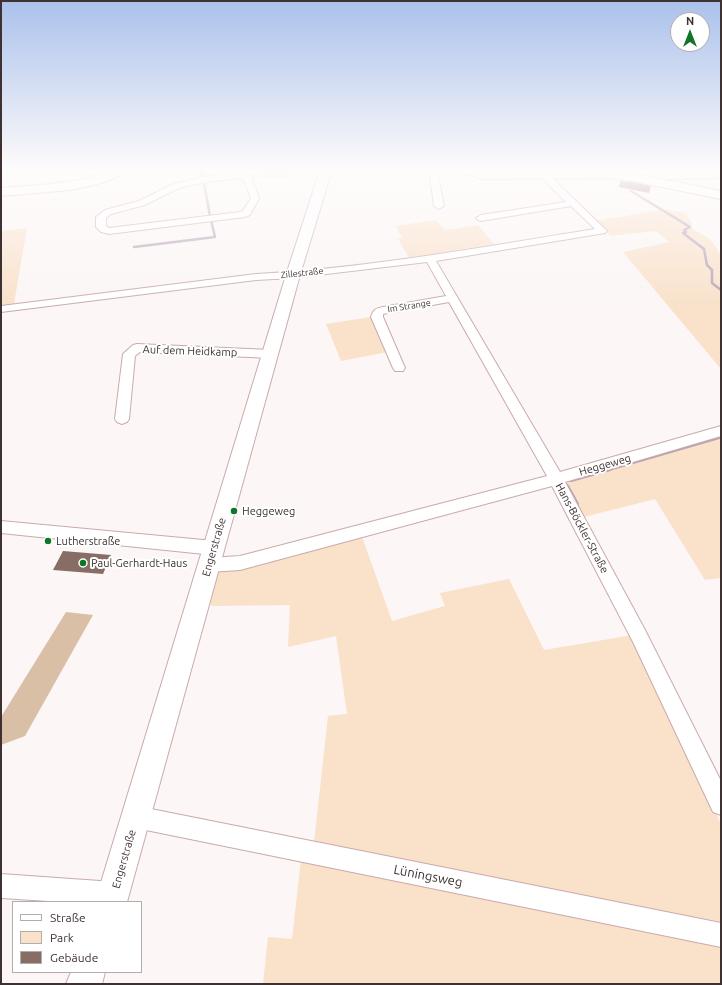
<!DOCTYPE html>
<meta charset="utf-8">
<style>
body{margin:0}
#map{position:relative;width:722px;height:985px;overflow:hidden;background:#fcf6f6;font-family:Ubuntu,sans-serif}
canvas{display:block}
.frame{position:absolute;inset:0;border:2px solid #3e3132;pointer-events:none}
.legend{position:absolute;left:12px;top:901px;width:130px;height:72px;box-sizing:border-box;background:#fff;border:1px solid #b2adad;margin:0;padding:5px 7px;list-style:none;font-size:12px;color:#3e3132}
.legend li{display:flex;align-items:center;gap:8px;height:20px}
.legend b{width:20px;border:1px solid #b2adad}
.north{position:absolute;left:670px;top:12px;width:40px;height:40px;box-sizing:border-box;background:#fff;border:1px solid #b2adad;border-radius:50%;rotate:0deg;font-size:11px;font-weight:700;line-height:16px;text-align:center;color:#3e3132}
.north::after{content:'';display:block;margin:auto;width:14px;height:18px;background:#0e7629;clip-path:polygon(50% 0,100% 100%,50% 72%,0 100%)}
</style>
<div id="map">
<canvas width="722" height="985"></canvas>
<div class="frame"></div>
<ul class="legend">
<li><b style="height:5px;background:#fff"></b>Straße</li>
<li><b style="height:11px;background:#f9e1ca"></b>Park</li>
<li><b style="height:11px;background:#876d63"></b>Gebäude</li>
</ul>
<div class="north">N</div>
</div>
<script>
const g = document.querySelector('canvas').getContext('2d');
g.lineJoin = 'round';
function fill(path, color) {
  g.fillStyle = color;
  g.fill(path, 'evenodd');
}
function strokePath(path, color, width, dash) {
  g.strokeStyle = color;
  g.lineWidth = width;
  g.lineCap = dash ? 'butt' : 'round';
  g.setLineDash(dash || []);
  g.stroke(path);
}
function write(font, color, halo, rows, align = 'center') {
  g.font = font + ' Ubuntu,sans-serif';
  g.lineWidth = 4;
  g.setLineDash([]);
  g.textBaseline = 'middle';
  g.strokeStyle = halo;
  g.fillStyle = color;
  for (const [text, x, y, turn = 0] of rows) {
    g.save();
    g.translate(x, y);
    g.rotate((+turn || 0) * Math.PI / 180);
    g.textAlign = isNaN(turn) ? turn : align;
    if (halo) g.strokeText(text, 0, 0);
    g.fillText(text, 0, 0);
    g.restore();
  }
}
fill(new Path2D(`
 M273,170H292L289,179L251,177V175L253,174Z
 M664,209L686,213L693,225L688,226L710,239L721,255V369L623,252L669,242L656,231L611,236L595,221Z
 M436,220L445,230L478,225L494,244L409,258L398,239L402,238L396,226Z
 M27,228L14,304L1,306V231Z
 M371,317L388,352L341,361L326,324Z
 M721,433V578L705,580L655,499L584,517L582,516L565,484V481Z
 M361,534L392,621L445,606L440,593L509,579L544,650L633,635L721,824V922L314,843L328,716L347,714L336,636L288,647L290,605L214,606L210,605L218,572L225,569Z
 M301,860L721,947V984H263L268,937L292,939Z`), '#f9e1ca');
fill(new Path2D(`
 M66,612L93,615L25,736L1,745V717Z`), '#d8bfa6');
strokePath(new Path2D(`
 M201,170L203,179
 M204,183L210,216
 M631,191L690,227L684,230L686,232L683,233L704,249L707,265L712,270V283L721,290
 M134,247L215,237L211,220`), '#b8a4b6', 2.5);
strokePath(new Path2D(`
 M607,470L721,437`), '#b8a4b6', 3);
strokePath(new Path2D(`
 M571,480L610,469
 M567,486L577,504`), '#b8a4b6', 4);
fill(new Path2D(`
 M620,181L632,182L651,186L649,193L619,187Z
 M63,551L111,555L103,574L53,570Z`), '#876d63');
const street = new Path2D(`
 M435,170H444L438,176L444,206L439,209L434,206L430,176Z
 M237,172L251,176L259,198L250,215L245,217L109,234L101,232L96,227V217L105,210L139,201L173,184L196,178ZM237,178L244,180L251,198L243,211L240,212L109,228L106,226V218L111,214L145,205L179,188L196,184Z
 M544,172L547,173L605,229L607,231L605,233L436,261L560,472L721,426V436L565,482L645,630L721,781V815L713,812L633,642L552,486L240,570L209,572L203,570L201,565L203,560L209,558L240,556L547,476L449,302L383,314V317L405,368L403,371H395L393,368L371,317C373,310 376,308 383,307L446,296L427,262L293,278L256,280L1,312V306L256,274C370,268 482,247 595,229L571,206L481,221L478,220L476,218L481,215L566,202L541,177L540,175L541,173Z
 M137,344L271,350L275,351L277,354L275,357L271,358L140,352L135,356L129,419L127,422L122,424L117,422L115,419L123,354L133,345Z
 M1,521L214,541L220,543L222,548L220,553L214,555L1,533Z
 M136,806L721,923V947L136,828L128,825L125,817L128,809Z
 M1,874L114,882L122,886L126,894L122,902H64L1,898Z`);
const secondary = new Path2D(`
 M112,170H130L128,172L102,183L71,190L1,196V188C39,185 76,184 112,170Z
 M320,170H332L300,275L127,902H95L286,275Z
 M458,170H606L632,173L721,191V199L632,181L606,178L483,179L460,172Z
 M721,170V178L665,179L661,178L659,175L661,172L665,171Z
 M71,972H105L102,984H66Z`);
strokePath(street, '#caaaab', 2);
strokePath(secondary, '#caaaab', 2);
fill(street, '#fff');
fill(secondary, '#fff');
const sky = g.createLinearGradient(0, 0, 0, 308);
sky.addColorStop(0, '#aac1eb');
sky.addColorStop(0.55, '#fefbfb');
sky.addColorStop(1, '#fefbfb00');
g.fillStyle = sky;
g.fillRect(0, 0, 722, 308);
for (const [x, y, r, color] of [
 [234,511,4,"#0e7629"],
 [48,541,4,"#0e7629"],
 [83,563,4,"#0e7629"]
]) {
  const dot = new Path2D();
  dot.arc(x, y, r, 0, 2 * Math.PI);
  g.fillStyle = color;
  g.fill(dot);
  strokePath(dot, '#fff', 1.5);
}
write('9px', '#3e3132', '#fff', [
 ["Zillestraße",302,273,-6],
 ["Im Strange",409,306,-9]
]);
write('11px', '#3e3132', '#fff', [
 ["Auf dem Heidkamp",190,351,2],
 ["Heggeweg",605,465,-16],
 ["Hans-Böckler-Straße",582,528,62],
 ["Engerstraße",214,547,-74],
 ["Engerstraße",124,859,-74]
]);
write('11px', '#3e3132', '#fff', [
 ["Heggeweg",242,511],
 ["Lutherstraße",56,541],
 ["Paul-Gerhardt-Haus",91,563]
], 'left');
write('13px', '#3e3132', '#fff', [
 ["Lüningsweg",428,876,11]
]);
</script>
